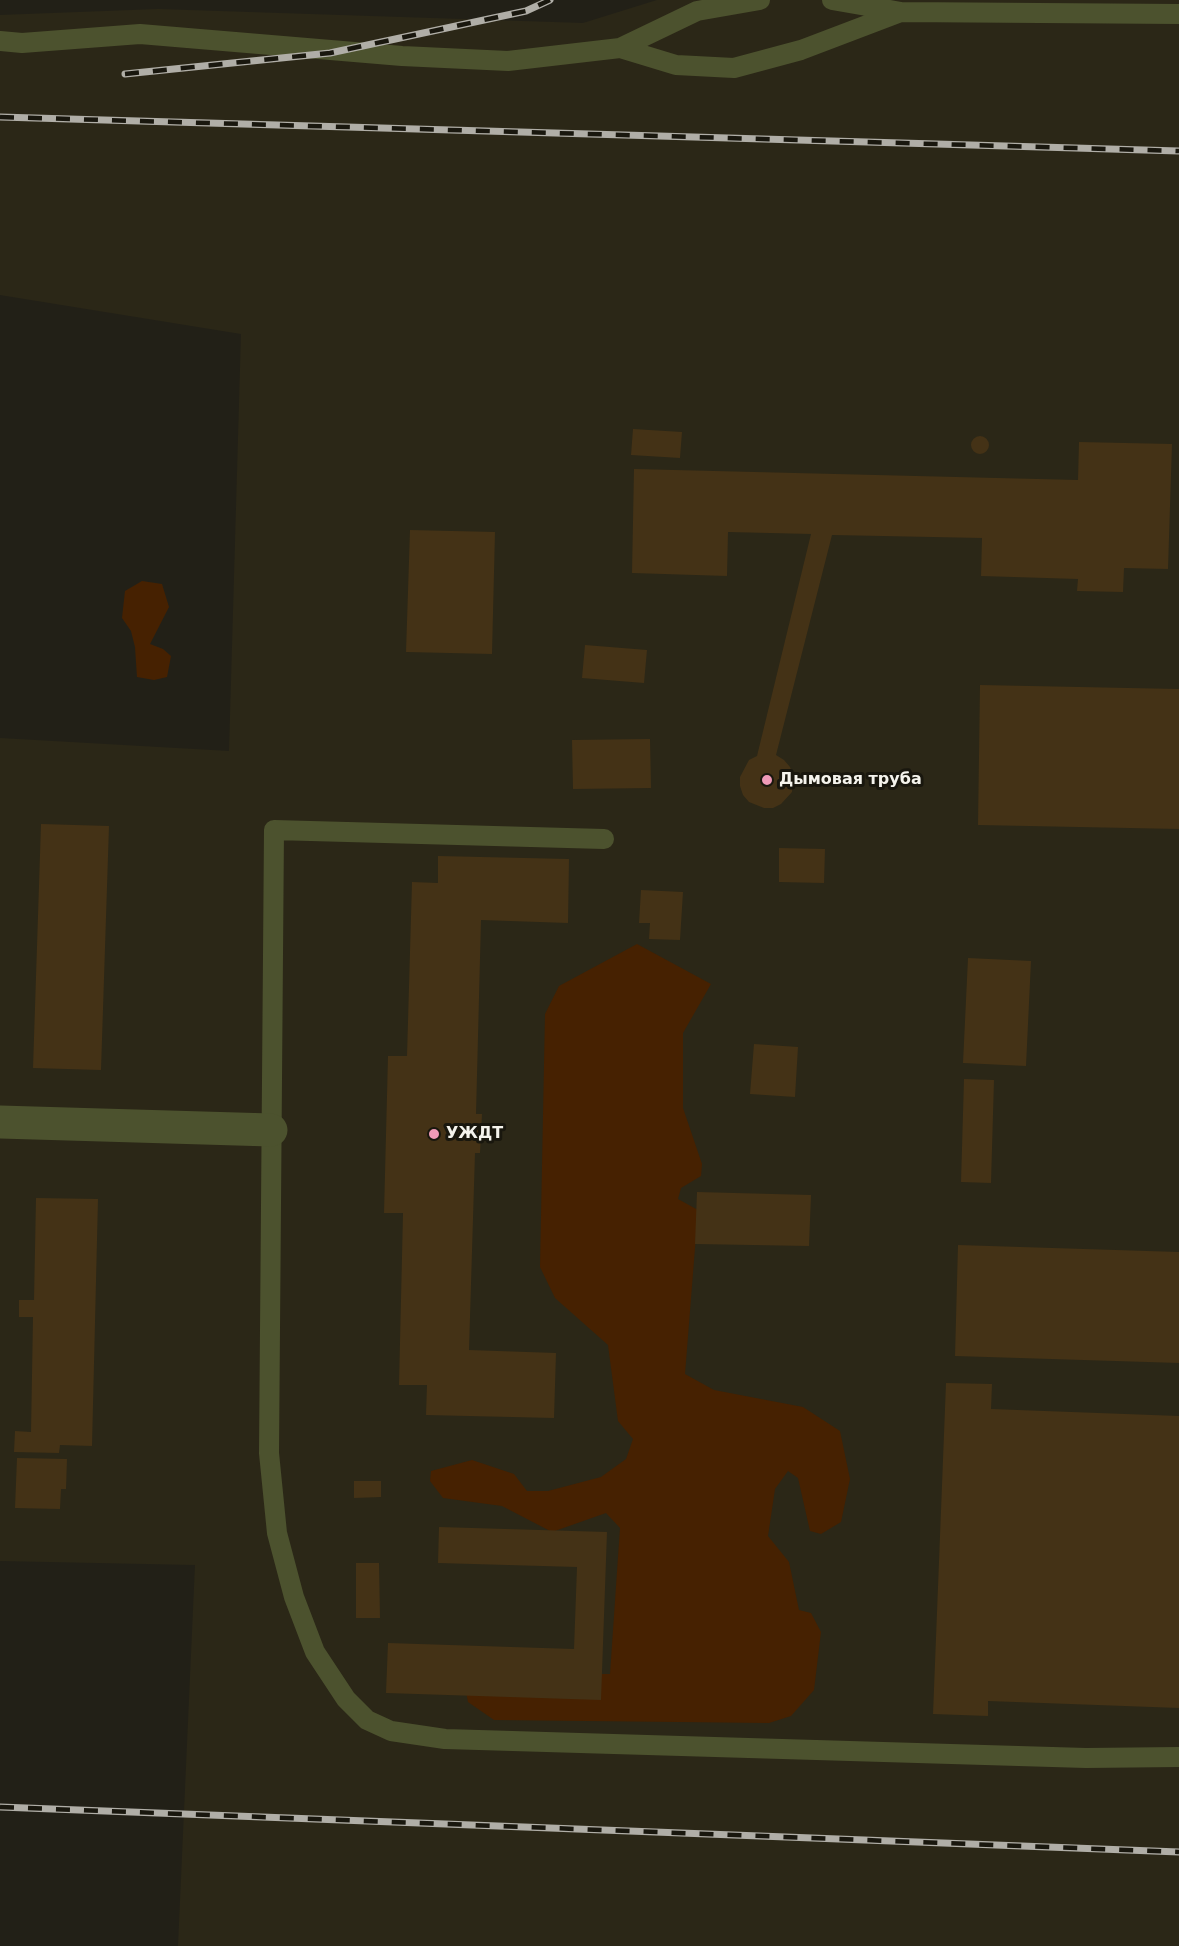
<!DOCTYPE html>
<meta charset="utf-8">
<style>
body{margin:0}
canvas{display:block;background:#222017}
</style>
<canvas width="1179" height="1946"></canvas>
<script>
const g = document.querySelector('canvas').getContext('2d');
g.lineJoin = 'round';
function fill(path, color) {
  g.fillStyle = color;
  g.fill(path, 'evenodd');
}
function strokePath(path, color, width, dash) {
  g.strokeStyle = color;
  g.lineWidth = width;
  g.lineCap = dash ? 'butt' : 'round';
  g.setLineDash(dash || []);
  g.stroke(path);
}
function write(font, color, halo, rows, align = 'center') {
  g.font = font + ' "DejaVu Sans",sans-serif';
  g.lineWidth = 6;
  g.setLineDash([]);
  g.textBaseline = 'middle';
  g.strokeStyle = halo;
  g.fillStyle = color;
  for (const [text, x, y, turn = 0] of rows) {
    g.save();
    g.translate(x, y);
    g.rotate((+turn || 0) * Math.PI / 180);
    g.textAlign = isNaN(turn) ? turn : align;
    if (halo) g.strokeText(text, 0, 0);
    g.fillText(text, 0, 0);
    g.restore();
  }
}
fill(new Path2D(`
 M657,0H1179V1946H178L195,1565L0,1561V738L229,751L241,334L0,295V15L158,9L583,23Z`), '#2b2717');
fill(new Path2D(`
 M142,581L162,584L169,607L150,644L163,649L171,656L167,677L154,680L137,677L135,647L131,631L122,618L125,591Z
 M637,944L711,984L683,1033V1108L702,1164L701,1176L681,1188L678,1199L698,1210L685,1374L714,1390L803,1407L840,1431L850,1479L841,1522L821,1534L810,1531L798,1478L788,1471L775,1489L768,1536L789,1562L799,1610L811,1613L821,1632L814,1690L791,1716L769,1723L494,1720L468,1702L465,1687L472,1674H610L620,1528L606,1513L552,1532L502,1506L443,1498L430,1481L431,1471L472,1460L514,1474L527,1491H548L601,1477L626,1459L633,1439L618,1421L608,1345L555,1298L540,1267L545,1014L559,986Z`), '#462101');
fill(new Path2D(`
 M633,429L682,432L680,458L631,455Z
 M971 445a9 9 0 1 1 18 0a9 9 0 1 1-18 0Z
 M1079,442L1172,444L1168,569L1124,568L1123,592L1077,591L1078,579L981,576L982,538L832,535L776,755L784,760L790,767L793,775L792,792L781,804L773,808H764L749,802L743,795L740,786V777L749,760L757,756L811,534L728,532L727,576L632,573L634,469L1078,480Z
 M410,530L495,532L492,654L406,652Z
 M585,645L647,650L644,683L582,678Z
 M980,685L1179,689V829L978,825Z
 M650,739L651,788L573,789L572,740Z
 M41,824L109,826L101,1070L33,1068Z
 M779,848L825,849L824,883L779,882Z
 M438,856L569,859L568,923L481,920L476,1114H482L480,1153H475L469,1350L556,1353L554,1418L426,1415L427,1385H399L403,1213H384L388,1056H407L412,882L438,883Z
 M641,890L683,892L680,940L649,939L650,923H639Z
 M968,958L1031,961L1026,1066L963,1063Z
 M754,1044L798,1047L795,1097L750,1094Z
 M964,1079L994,1080L991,1183L961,1182Z
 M697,1192L811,1195L809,1246L695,1244Z
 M36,1198L98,1199L92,1446L60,1445L59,1453L14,1452L15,1431L31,1432L33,1317H19V1300H34Z
 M958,1245L1179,1252V1363L955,1356Z
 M946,1383L992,1384L991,1409L1179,1416V1708L988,1701V1716L933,1714Z
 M17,1458L67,1459L66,1489H61L60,1509L15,1508Z
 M354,1481H381V1497L354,1498Z
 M439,1527L607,1532L601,1700L386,1693L388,1643L574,1649L577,1567L438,1563Z
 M356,1563H379L380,1618H356Z`), '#443216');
strokePath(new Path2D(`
 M760,0L697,11L620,48L676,65L734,68L801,50L901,12
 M832,0L901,12L1179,14
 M0,41L22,43L140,34L402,56L508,61L620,48
 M604,839L274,830L269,1453L277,1533L294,1597L315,1652L346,1699L367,1720L391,1731L445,1739L1086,1758L1179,1757`), '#4c522e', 20);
strokePath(new Path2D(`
 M0,1122L271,1130`), '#4c522e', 33);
const rail = new Path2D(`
 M125,74L330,53L526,11L550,0
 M0,117L1179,151
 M0,1807L1179,1852`);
strokePath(rail, '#b0aea7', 7);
strokePath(rail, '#19170e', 4.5, [14]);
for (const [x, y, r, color] of [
 [767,780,6,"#ef9ab7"],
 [434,1134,6,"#ef9ab7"]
]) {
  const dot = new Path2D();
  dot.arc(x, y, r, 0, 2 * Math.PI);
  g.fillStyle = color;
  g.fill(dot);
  strokePath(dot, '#19170e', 2);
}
write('bold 16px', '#f5f4ed', '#19170e', [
 ["Дымовая труба",779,780],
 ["УЖДТ",446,1134]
], 'left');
</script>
